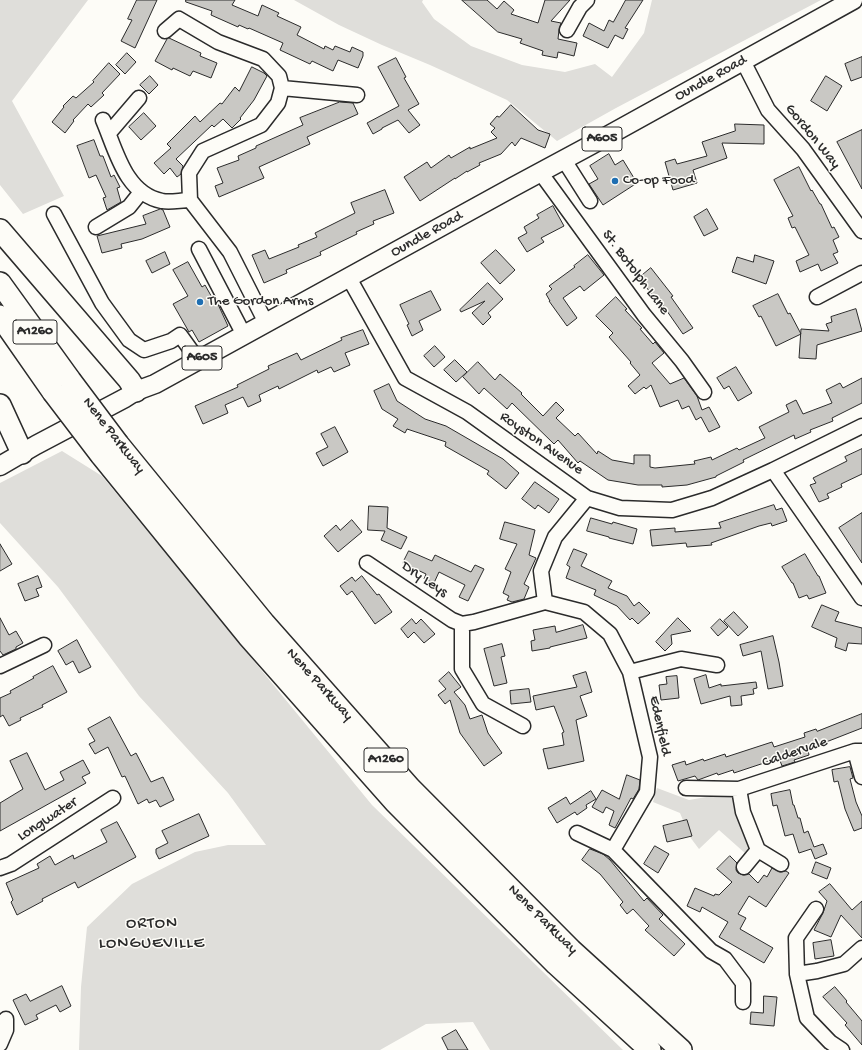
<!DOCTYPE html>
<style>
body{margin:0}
canvas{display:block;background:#fdfcf7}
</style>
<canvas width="862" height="1050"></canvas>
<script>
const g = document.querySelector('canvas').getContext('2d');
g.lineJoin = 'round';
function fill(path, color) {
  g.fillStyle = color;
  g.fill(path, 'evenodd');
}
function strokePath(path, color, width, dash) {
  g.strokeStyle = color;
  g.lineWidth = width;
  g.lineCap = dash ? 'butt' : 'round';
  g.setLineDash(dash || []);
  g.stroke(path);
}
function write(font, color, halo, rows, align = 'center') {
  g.font = font + ' "Gochi Hand",sans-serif';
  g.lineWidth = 3;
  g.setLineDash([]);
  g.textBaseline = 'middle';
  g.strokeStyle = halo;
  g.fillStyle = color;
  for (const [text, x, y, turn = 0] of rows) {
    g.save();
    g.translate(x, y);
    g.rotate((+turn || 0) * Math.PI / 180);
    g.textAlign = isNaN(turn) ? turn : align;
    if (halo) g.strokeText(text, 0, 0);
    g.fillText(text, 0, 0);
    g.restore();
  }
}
fill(new Path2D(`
 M0,0H88L12,101L64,196L23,214L0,185Z
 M294,0H423L422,2L434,19L471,46L522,65L565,72L595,64L612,77L644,33L652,0H821L616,108L557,141L507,100L430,65L382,45L339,25Z
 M62,451L102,476L372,805L623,1050H490L473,1022L426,1024L380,1050H79L81,987L87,927L132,884L195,852L228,845H266L228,793L139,696L58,587L0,523V483Z
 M657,788L689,800L712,796H729L736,798L751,846L746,854L719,830L699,849L690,837L680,813L653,802Z`), '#dfdeda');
const building = new Path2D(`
 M137,0H157L135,48L121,41L132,20L128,19Z
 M186,0H235L232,5L258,16L262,5L279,13L277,16L301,27L297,35L324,49L325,46L333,50L335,46L350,52L352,47L363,52V56L358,68L338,60L333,71L312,61L310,64L280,50L283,43L249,28L248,29L239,25L238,27L211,15L212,11L186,2Z
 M462,0H487L497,9L504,1L514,10L511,14L538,23L545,0H570L551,21L561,23L559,30L558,39L577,43L574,56L558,52L557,58L542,55L543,51L520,43L522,39L498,32Z
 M626,0H643L625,28L628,29L623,39L615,35L608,48L583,36L589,23L604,31L609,20L613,22Z
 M169,38L201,53L200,56L217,63L211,78L193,71L190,76L173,68L172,70L155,61L167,39Z
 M127,53L136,62L125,74L116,65Z
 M862,57V77L851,81L845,64Z
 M396,58L406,77L404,78L419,104L408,110L420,125L409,133L398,120L382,128V129L373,134L367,123L399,106L378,67Z
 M109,63L120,74L102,93L104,95L91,107L88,104L73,120L74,121L65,133L52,122L64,107L63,106L73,96L76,98L94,82L93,81Z
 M252,67L264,73L267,76L254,100L240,118L241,119L232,128L223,119L214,127L212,125L176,159L183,166L181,174L177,177L170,168L164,174L154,163L171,148L167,144L195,116L200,122L220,103L222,104L235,87L239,91Z
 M150,76L158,85L149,94L140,85Z
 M826,76L842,86L827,111L811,101Z
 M340,102L353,103L358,114L307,137L310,144L259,167L264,178L219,197L215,186L223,183L217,168L239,160L238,156L256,148V146L303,125L300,118Z
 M511,105L538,130L550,134L545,148L521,138L515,146L512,142L501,154L479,163L480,165L467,172V171L455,179V178L420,201L404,177L427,162L431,168L449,155L451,158L470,147V149L497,138L491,132L495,128L490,124L497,116L499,117Z
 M144,113L156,126L141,140L129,127Z
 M735,124L764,125V144L722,143L727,158L693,170L697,183L673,190L665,162L675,159L677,164L707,156L702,142L735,131Z
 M862,130V189L837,142Z
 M94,140L100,156H103L111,177L114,175L120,187L117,188L121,202L107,210L103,198L106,197L96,175L89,178L77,146Z
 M609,154L615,165L623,160L637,183L603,205L589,184L598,179L590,166Z
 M799,167L811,191L812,190L820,204H821L832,228L834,227L839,237L833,240L838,252L833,254L838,263L821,271L818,264L800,272L796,261L809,255L795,227L792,228L788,218L793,216L774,180Z
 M385,190L394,213L373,221L374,224L356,232L357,234L320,252L321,255L286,270L287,273L264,283L252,255L265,250L269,259L299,247L298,245L317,237L315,233L355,213L351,203Z
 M553,206L564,226L541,238L544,242L527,252L518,238L527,233L524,227L539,218L537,215Z
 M161,209L163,210L170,227L142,239L121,244L122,248L102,253L97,236L146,224L143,216Z
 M707,209L718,229L704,236L694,217Z
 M496,250L515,270L500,284L481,263Z
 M165,252L170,264L152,273L146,261Z
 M588,255L604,275L584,291L580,286L563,298L577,318L567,326L549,301H550L546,294L552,289L549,286L575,267L574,266Z
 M755,255L774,261L766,284L732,272L737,257L753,262Z
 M188,262L202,287L205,285L214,301L216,300L228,326L199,342L192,330L189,332L173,304L188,296L173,270Z
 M651,268L673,296L671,297L693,328L683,334L662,304L661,306L639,278Z
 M488,283L503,299L488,313L491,317L483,325L472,313L485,301L461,312L460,310Z
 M431,291L441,310L419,321L423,330L412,336L407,325L409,324L400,305Z
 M778,294L788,314L790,313L801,334L776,346L761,316L759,317L753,306Z
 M616,297L627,309L625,310L642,328L640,329L653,344L655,342L664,353L652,363L670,384L684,378L697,396L702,410L709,407L720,427L709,432L701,417L696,420L689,406L682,409L678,400L660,407L651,385L646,389L644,387L635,394L628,386L640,375L630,363L631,362L609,337L613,333L596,316Z
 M856,309L862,331L817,345L816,359L799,358L801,329L829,331L826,324L832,322L831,317Z
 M363,330L369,344L345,353L350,365L334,372L331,367L318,373L317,370L279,389L278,386L259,395L261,401L248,407L243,397L225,405L228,413L203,424L195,406L238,387L237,385L269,369L268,366L297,353L301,360L342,340L341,338Z
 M435,346L445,357L434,367L424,356Z
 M455,360L467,372L456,382L444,370Z
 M478,362L495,380L500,374L522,393L521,394L543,416L556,402L564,410L556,418L575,436L578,433L597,454L598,451L612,460L634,464V455H650V467L655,468L695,464L694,461L711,457L712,460L737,448L739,450L765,438L759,427L789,412L786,405L796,400L803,414L832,403L826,390L840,383L843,388L862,378V403L832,418L833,421L810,430L811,432L795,439L794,435L743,460L744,462L716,476V477L687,485L662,487V485H638L608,480L580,461L578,463L558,440L554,444L512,403L507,409L484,388L479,394L463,377Z
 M736,367L752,393L738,401L729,386L724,389L717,378Z
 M389,384L397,401L425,419L446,426L503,459L519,473L506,489L487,474L489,471L445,446L446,442L407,429L405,433L393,426L398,419L382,409L374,391Z
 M335,427L348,452L323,466L316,453L328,447L321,434Z
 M862,449V474L841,484L842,487L827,494L829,498L819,502L810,485L816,483L813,478L847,461L845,457Z
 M535,482L559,499L549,513L538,505L535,509L522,499Z
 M774,505L776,510L782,508L787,521L772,526L771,523L759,526L711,543L712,545L687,547L686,543L652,546L650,530L675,528V532L721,528L719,523Z
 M369,506L388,507L387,528L407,537L401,549L381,540L385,531L368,530Z
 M862,513V563L839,528Z
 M591,518L612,524L613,522L637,529L633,544L609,538V537L587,531Z
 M352,520L362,532L338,552L324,536L336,525L340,530Z
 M505,522L535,530L529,555L536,558L524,584L529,587L524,599L512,602L507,600L509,596L503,593L511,572L505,569L517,544L500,539Z
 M0,544L12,564L0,571Z
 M574,549L587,554L581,566L612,581L608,588L627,596L634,606L639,602L650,613L638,624L632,618L630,620L617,606L594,595L596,590L566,578L570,567L567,565Z
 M409,551L432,561L435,555L471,572L475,565L484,569L468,601L459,597L465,585L439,572L434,583L424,579L426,574L403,563Z
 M805,554L818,576H819L826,593L809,599L807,595L799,598L793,583H792L782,567Z
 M38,576L42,587L36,589L39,596L25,601L18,584Z
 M362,576L377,595L379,594L392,612L375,624L352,591L347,595L340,586L352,577L355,581Z
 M822,605L839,612L835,621L862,628V644L848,643L846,651L835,647L837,638L812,627Z
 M734,612L748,627L738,636L724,621Z
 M0,618L9,635L16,631L23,643L16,647V649L3,655L0,651Z
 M678,618L691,631L671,635L672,644L665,651L656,642Z
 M412,619L416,624L421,619L435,634L424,643L414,632L408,638L401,629Z
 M720,619L728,627L718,636L711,628Z
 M583,625L587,638L550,647V648L532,651L531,641L535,640L533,630L555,626L556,632Z
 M773,636L779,662L783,686L768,689L761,651L743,656L740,645Z
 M77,640L91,667L79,673L73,661L66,665L58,651Z
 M502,644L505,656L501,657L507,683L494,686L484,649Z
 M53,666L67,692L42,705L43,707L20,718L21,720L9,726L3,715L0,717V698L11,693L10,691L34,678L33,677Z
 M449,672L461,687L454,692L465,705L470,719L482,715L488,733L502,753L484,766L460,733L450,700L445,704L438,695L446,689L439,681Z
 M586,672L592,692L580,696L587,716L576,720L584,761L548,769L543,749L564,745L562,733L564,732L554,706L536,710L533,696L577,687L573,676Z
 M706,675L709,688L721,684V686L756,682L757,688L753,689L754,694L741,696L742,705L731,706L730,696L701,704L694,679Z
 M677,676L679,698L661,700L659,685L667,684L666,677Z
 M529,689L531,702L511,704L510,691Z
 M862,714V728L821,744L822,745L808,750L809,755L794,760L795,762L782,766L779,758L734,773L733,770L718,775L717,773L698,780L695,776L678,781L672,765L685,761L686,765L703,759L704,761L725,754L726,757L772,742L774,747L805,737L804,733L816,729L817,731Z
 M110,717L131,756L136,753L151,782L163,777L174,800L160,807L156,800L149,803L147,799L138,804L125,776L122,777L108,747L95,754L89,744L95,741L88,729Z
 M27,753L45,790L64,780L60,772L83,760L90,773L82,777L86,783L0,831V803L23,789L10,761Z
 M850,767L853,778L850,779L856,802L862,816V828L854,831L845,809L838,781L834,782L832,770Z
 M627,775L640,780L639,789L633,799L631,798L615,828L609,825L614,811L606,807L603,813L592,807L602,790L619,799Z
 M790,790L793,805H794L798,818H800L804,833L808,831L814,847L823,844L827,854L815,859L811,849L799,853L793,834L785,836L777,805L773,806L771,794Z
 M591,791L596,799L586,805L587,808L577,815L575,812L557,823L548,808L566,797L570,804Z
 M199,814L209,836L159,859L156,853V849L168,843L162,831Z
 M687,820L692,836L667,842L663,826Z
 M117,822L136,857L78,888L75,882L42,899L43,901L17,915L11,902L13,900L6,883L39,868L37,864L50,856L55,865L73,855L74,859L107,842L101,830Z
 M655,846L669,854L658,873L644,864Z
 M590,849L603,854L610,860L644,901L647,898L663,915L659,919L685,944L674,956L645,930L649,926L633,909L627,914L620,905L623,902L600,874L582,860Z
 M730,856L737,863L736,870L738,873L743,875L749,874L758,883L764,875L767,877L772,868L780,872L786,871L789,873L766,907L749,896L738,914L746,918L740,929L773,948L764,963L719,937L728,922L702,907L700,912L687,906L695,888L714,896L715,894L719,895L732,882L717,869Z
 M816,862L831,868L827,879L812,873Z
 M830,884L852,910L862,901V938L841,915L831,937L814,930L823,913L827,901L819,892Z
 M831,940L834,956L815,959L813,943Z
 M62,986L71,1006L60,1012L56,1005L36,1015L38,1019L25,1025L13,1000L26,994L30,1001Z
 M835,987L847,1001L846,1002L862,1021V1045L845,1025L847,1023L823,997Z
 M764,996L777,997L774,1026L750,1024L751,1012L763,1013Z
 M456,1030L468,1050H448L442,1038Z`);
fill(building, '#c9c8c4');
strokePath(building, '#2b2b2b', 1);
const minor = new Path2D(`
 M567,30L580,7L587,0
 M165,31L179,19L218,42L263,59L279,76L282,88L278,103L261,125L203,151L189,173L190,200
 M743,61L768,110L803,149L862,231
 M282,88L357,95
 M103,120C116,150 125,194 162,201C170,203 181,200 190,200L230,252L266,323
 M109,133L139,98
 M564,160L590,201
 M540,172L644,315L682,361L704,392
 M54,214L102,303L129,340L144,350L171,341L180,335L198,360
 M96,227L129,207L141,192
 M199,249L244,335
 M349,278L405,378L467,412L587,498L620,508L672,510L712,498L773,470L862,426
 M817,297L862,273
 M773,470L862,598
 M367,563L452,620L462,624L474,622L545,602L584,612L610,634L630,672L650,757L647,792L613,850
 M545,602L541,571L555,537L587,498
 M462,624V669L483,704L523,726
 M0,666L44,645
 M630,672L681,659L717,665
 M855,751L862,777
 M686,788L739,789
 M577,833L613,850L711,951L725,959L743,983V1002
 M781,864L758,850L743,812L739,789L855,751H862
 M744,867L758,850
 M0,868L11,864L113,798
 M816,909L796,938L797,974L817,971L844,964L862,948
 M797,974L807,1018L830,1042L842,1050
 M0,1044L6,1030V1019`);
const major = new Path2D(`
 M0,466L36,445L125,398L136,391L155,384L513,187L591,145L853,0`);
const highway = new Path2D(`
 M0,230L129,380L136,391
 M0,283L70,380
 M0,316L53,392
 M0,405L22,453
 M118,444L264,623L410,788L571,950L681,1050
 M101,455L248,636L395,802L556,964L650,1050`);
strokePath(minor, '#2b2b2b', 17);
strokePath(major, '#2b2b2b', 21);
strokePath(highway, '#2b2b2b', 24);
strokePath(minor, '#fdfcf7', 14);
strokePath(major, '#fdfcf7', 18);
strokePath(highway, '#fdfcf7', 21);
const highwayBridge = new Path2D(`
 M70,380L118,444
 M53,392L101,455`);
strokePath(highwayBridge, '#2b2b2b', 24, []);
strokePath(highwayBridge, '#fdfcf7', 21);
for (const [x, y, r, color] of [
 [615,181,4,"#1f6fb2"],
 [200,302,4,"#1f6fb2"]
]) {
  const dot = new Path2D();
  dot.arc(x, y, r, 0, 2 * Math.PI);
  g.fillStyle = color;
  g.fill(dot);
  strokePath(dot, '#fdfcf7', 1.5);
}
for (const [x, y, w] of [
 [602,139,40],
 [35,332,44],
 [202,358,40],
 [386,760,44]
]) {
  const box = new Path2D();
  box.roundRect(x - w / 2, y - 12, w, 24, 3);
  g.fillStyle = '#fdfcf7';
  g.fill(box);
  strokePath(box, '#2b2b2b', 1);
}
write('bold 14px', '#2b2b2b', null, [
 ["A605",602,139],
 ["A1260",35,332],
 ["A605",202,358],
 ["A1260",386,760]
]);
write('15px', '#2b2b2b', '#fdfcf7', [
 ["Oundle Road",711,79,-29],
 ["Gordon Way",812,137,51],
 ["Oundle Road",427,235,-29],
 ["St. Botolph Lane",635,273,53],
 ["Nene Parkway",113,436,52],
 ["Royston Avenue",541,444,35],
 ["Dry Leys",424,580,34],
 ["Nene Parkway",319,685,48],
 ["Edenfield",659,726,78],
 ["Caldervale",795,753,-19],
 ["Longwater",48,820,-33],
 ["Nene Parkway",542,920,45]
]);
write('15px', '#2b2b2b', '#fdfcf7', [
 ["Co-op Food",623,181],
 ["The Gordon Arms",208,302]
], 'left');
g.letterSpacing = '1px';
write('17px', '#2b2b2b', '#fdfcf7', [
 ["ORTON",152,924],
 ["LONGUEVILLE",152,944]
]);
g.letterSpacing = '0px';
</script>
